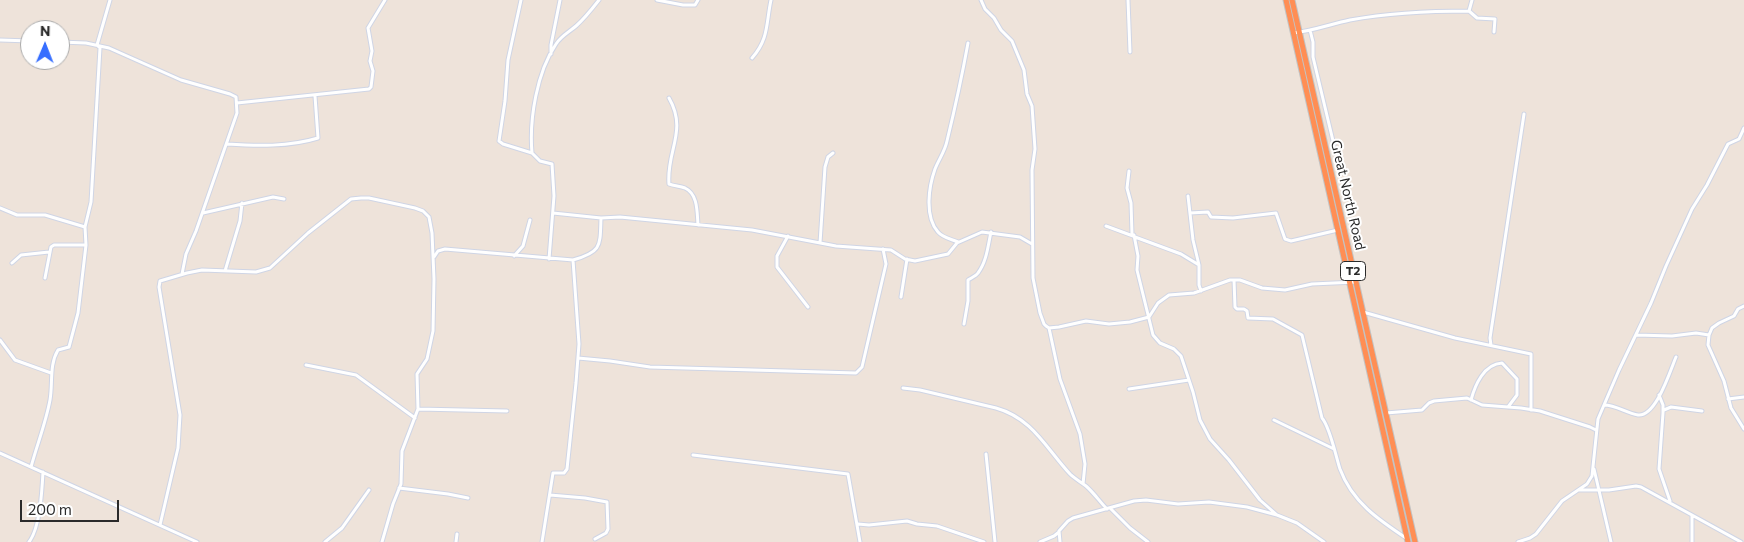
<!DOCTYPE html>
<style>
body{margin:0}
#map{position:relative;width:1744px;height:542px;overflow:hidden;background:#eee3da;font-family:Commissioner,sans-serif}
canvas{display:block}
.north{position:absolute;left:20px;top:20px;width:50px;height:50px;box-sizing:border-box;background:#fff;border:1px solid #aaa;border-radius:50%;rotate:1deg;font-size:14px;font-weight:700;line-height:20px;text-align:center;color:#2a2a2a}
.north::after{content:'';display:block;margin:auto;width:18px;height:22px;background:#366eff;clip-path:polygon(50% 0,100% 100%,50% 72%,0 100%)}
.scale{position:absolute;left:20px;top:500px;width:99px;height:22px;box-sizing:border-box;border:2px solid #2a2a2a;border-top:0;padding-left:6px;font-size:15px;line-height:18px;white-space:nowrap;color:#2a2a2a;-webkit-text-stroke:4px #fff;paint-order:stroke}
</style>
<div id="map">
<canvas width="1744" height="542"></canvas>
<div class="north">N</div>
<div class="scale">200 m</div>
</div>
<script>
const g = document.querySelector('canvas').getContext('2d');
g.lineJoin = 'round';
function strokePath(path, color, width, dash) {
  g.strokeStyle = color;
  g.lineWidth = width;
  g.lineCap = dash ? 'butt' : 'round';
  g.setLineDash(dash || []);
  g.stroke(path);
}
function write(font, color, halo, rows, align = 'center') {
  g.font = font + ' Commissioner,sans-serif';
  g.lineWidth = 4;
  g.setLineDash([]);
  g.textBaseline = 'middle';
  g.strokeStyle = halo;
  g.fillStyle = color;
  for (const [text, x, y, turn = 0] of rows) {
    g.save();
    g.translate(x, y);
    g.rotate((+turn || 0) * Math.PI / 180);
    g.textAlign = isNaN(turn) ? turn : align;
    if (halo) g.strokeText(text, 0, 0);
    g.fillText(text, 0, 0);
    g.restore();
  }
}
const minor = new Path2D(`
 M521,0L508,60L505,101L499,141L503,144L532,153L540,161L552,164L554,196L549,259
 M657,0L683,5H695L698,0
 M981,0L985,9L994,18L1001,30L1012,41L1024,70L1027,94L1032,106L1035,149L1032,170L1033,278L1040,313L1044,324L1046,326L1049,328L1059,327L1086,321L1109,324L1130,322L1149,317L1158,303L1169,295L1194,293L1230,280H1240L1262,288L1285,290L1312,284L1356,282
 M1128,0L1130,52
 M1469,11L1472,0
 M1310,30L1313,42V57L1334,145
 M1293,33C1313,31 1331,24 1350,20C1389,13 1429,11 1469,11L1477,18L1495,19L1494,32
 M0,40L30,41
 M60,42L86,43L109,48L181,80L230,94L236,97L237,113L196,231L186,254L182,274
 M551,54V45L560,0
 M752,58C769,39 766,23 771,0
 M669,98C688,131 666,151 669,184C674,186 680,186 685,188C698,194 697,212 698,225
 M237,103L369,89L371,87L373,71L370,61L372,51L368,28L385,0
 M227,144C256,146 289,147 318,138L315,96
 M532,153C529,119 537,72 556,44C561,36 569,32 576,26C585,18 592,9 599,0
 M1129,171L1127,188L1131,203L1132,234L1135,237L1181,254L1199,265V285L1201,291
 M1188,196L1193,240L1199,265
 M0,208L17,215H45L85,227
 M203,213L273,197L284,199
 M553,213L601,218L620,217L752,230L836,246L891,250L905,259L915,261L948,254L957,243L982,232L1020,237L1032,244
 M1190,213L1208,212L1211,217L1233,218L1276,213L1285,239L1291,241L1338,230
 M1106,226L1133,236
 M1134,235L1138,256L1137,270L1153,335L1160,343L1174,349L1181,356L1193,392L1200,420L1210,439L1229,460L1260,500L1277,515
 M788,236L777,256V267L808,307
 M958,242C951,239 943,238 938,232C924,216 929,186 935,169C939,159 945,151 947,141C955,108 962,76 968,43
 M820,243L825,167L828,157L833,153
 M514,256L523,246L530,220
 M434,257L438,251L445,249L573,260C602,252 600,246 601,218
 M12,263L21,255L49,252
 M225,271L240,221L242,203
 M45,278L51,247L54,245H86
 M1234,280L1235,307L1237,309H1244L1247,311L1248,318L1273,319L1302,335L1322,418C1330,427 1336,457 1340,469C1352,502 1379,520 1406,538
 M901,297L907,259
 M1744,306L1738,309L1734,316L1719,323L1712,328L1709,335L1708,345L1724,381L1731,408L1744,429
 M1363,312L1455,338L1531,354V410
 M964,324L968,301V280C971,278 976,276 978,273C987,261 988,245 991,232
 M1049,328L1060,379L1080,434L1085,464L1083,484
 M1636,335L1672,336L1696,333L1709,335
 M0,340L15,360L51,373
 M1491,345L1490,338L1524,114
 M578,358L610,361L650,367L856,373L862,367L886,264L883,249
 M306,365L356,375L415,418
 M903,388L920,390L996,408C1032,418 1046,448 1070,474C1075,479 1081,482 1086,486C1094,493 1100,502 1107,509
 M1129,389L1189,380
 M1659,395L1663,405V413L1659,469L1670,501
 M1728,399L1744,397
 M1471,400C1475,385 1484,364 1502,363L1517,379V395L1508,407
 M1604,405C1616,405 1626,413 1638,415C1656,417 1670,371 1676,357
 M418,409L507,411
 M1664,410L1671,407L1702,411
 M1386,413L1422,410L1429,403L1434,401L1467,398L1482,405L1521,408L1540,411L1590,427L1596,430
 M1274,420L1334,449
 M0,453L197,542
 M986,454L995,542
 M693,455L848,474L860,542
 M31,467C37,445 46,422 50,400C53,383 49,365 58,350L69,347L78,313L86,245L85,227L91,202L100,48L97,45L110,0
 M1594,469L1611,542
 M399,488L448,494L468,498
 M1579,490H1609L1636,486L1641,487L1741,542
 M550,495L585,498L607,502L608,529L606,533L595,539
 M1111,509L1130,528L1148,542
 M1692,516V542
 M858,524L869,525L907,521L917,524L937,526L984,542
 M160,525L178,448L180,415L159,287L160,281L187,273L202,270L256,272L270,268L308,233L351,199L361,198H369L415,208L423,211L429,217L432,233L434,279L433,331L427,359L417,374L418,409L402,451L401,484L393,504L382,542
 M29,542C40,528 42,491 43,472
 M325,542L342,528L369,490
 M456,542L457,534
 M542,542L553,473H564L567,469L576,383L579,344L573,260
 M1040,542L1054,536L1059,532
 M1060,542L1059,531L1068,521L1073,518L1134,501L1146,500L1178,504L1209,502L1247,507L1277,515L1297,523L1324,542
 M1518,542L1530,538L1536,534L1562,501L1587,484L1592,476L1598,419L1619,370L1651,303L1666,266L1692,209L1707,185L1728,144L1739,139L1744,128`);
const highway = new Path2D(`
 M1286,0L1408,542
 M1292,0L1415,542`);
strokePath(minor, '#cfd5e5', 5);
strokePath(highway, '#c3c3c3', 7);
strokePath(minor, '#fff', 3);
strokePath(highway, '#ff8e54', 5);
for (const [x, y, w] of [
 [1353,271,25]
]) {
  const box = new Path2D();
  box.roundRect(x - w / 2, y - 9.5, w, 19, 4);
  g.fillStyle = '#fff';
  g.fill(box);
  strokePath(box, '#2a2a2a', 1);
}
write('bold 12px', '#2a2a2a', null, [
 ["T2",1353,271]
]);
write('14px', '#2a2a2a', '#fff', [
 ["Great North Road",1348,195,77]
]);
</script>
